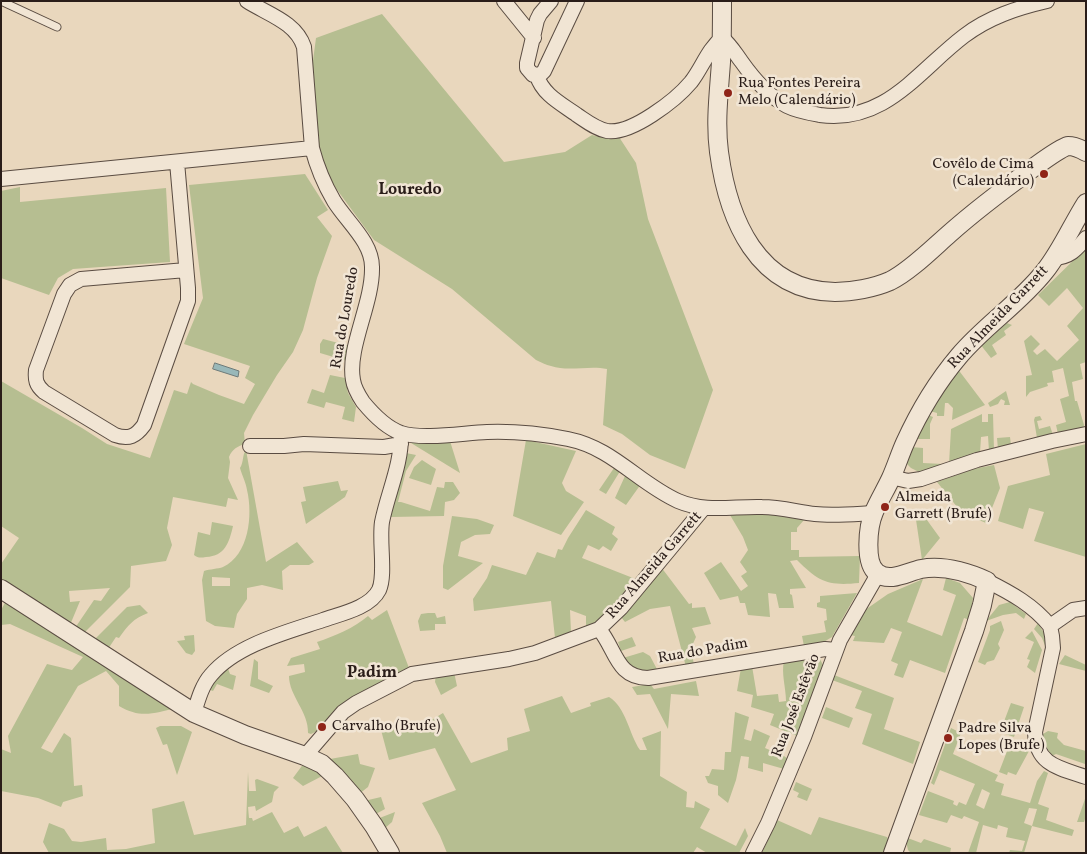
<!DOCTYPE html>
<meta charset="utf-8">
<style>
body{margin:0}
#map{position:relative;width:1087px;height:854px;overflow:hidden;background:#e9d7bd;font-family:Vollkorn,serif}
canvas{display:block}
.frame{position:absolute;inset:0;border:2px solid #2a1d19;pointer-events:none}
</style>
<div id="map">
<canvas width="1087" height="854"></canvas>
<div class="frame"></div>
</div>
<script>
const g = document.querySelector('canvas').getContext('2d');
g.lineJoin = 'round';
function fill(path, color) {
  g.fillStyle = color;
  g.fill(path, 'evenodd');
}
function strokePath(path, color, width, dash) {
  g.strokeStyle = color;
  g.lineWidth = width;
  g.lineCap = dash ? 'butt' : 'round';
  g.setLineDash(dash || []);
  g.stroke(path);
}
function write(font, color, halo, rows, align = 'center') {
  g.font = font + ' Vollkorn,serif';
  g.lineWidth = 5;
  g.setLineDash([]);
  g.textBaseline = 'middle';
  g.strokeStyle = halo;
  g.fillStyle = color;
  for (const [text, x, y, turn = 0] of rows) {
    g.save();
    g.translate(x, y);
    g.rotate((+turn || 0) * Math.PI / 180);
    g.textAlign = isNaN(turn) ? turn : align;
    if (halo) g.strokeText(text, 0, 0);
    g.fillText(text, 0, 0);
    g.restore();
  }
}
fill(new Path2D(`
 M382,14L504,162L565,152L592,135L604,138L619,137L636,163L648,219L713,390L685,469L650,455L622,434L603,425L607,369C589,365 569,372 551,366C546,365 541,362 536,360L452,289L374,240L321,168L314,129L312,68L316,38Z
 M305,174L328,210L317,217L332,236L317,278L303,330L293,352L277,375L253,415L244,433L245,444C238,446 232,449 229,457L230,462L228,478L238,500L228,498L226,507L173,497L167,528L172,545L166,561L131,566L130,587L84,633L75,628L94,600L101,601L110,588L69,591L70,602L80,601L70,625L1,582V564L19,538L1,526V381L82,428L107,444L150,458L174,390L187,394L191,382L193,384L219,395L244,404L255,384L245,378L250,366L184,344L203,298L189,185Z
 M20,187V202L166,188L170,262L73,269L58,278L49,295L1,278V191Z
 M1086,248V362L1080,364L1083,379L1072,382L1075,401H1077L1084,425L1083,429L1058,434L1056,425L1066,422L1060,399L1069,396L1063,368L1052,371L1054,382L1047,383L1048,386L1030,392L1026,397V376L1032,375L1024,341L1031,335L1040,344L1033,351L1037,355L1045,349L1057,361L1079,340L1067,326L1083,308L1067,288L1049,306L1038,295Z
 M1007,323L1012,325L1004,331L1006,335L992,345L997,354L991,358L980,344Z
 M323,339L350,346L347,361L320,353V344Z
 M957,368L985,405L952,420L953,408L948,403H945L944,416H937V413L930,411L928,415L933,417L930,424V439H916L926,414Z
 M330,375L345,378L348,393L356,407L354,422L342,419L345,407L326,402L324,408L307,403L312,389L324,393Z
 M1006,391L1010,405H1004L1005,401L1001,399L998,404L990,407L988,403Z
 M982,414V422H988V414H993L994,450L989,451L988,436L981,437L980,453L949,464L951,429Z
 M1040,416L1042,420L1037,421L1039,429L1050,426L1053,435L1037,438L1034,420L1035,417Z
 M1010,437L1011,445L998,449L997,438Z
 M526,440L576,451L562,483L566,491L584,502L561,535L513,516Z
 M425,441H450L460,473L411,443Z
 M1086,444V557L1034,541L1044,512L1029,508L1023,529L998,521L1008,486L1050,475L1046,454Z
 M911,447L923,448V463L943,464V466L921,473L911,468L906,463Z
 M246,450L266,562L297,542L314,562L309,565H290L282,571L283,590L262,585L247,588V599L237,614L234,628L215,626L206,621L202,580L204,571C210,569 218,569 223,567C249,555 253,515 247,490C246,483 242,475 240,468C244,462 242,455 246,450ZM212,577L230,578V586H212Z
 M406,453L416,455L406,471L398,502H401L430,511L437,487L444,488L445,482H453L460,493L454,500L445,502L444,516L391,517L388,514Z
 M422,460L436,469L431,485L409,478L414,467Z
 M618,464L622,468L606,494L599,490L614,468Z
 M994,465L1000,488L986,523L962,513L937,482L973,469Z
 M631,475L641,484L626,505L615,498L625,476Z
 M338,481L341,491L348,490L345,497L306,524L301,502L306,501L303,487Z
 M919,509L940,538L922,560L915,513Z
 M586,510L615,527L612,534L618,539L611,551L603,546L599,550L588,545L582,558L633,578L637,581L596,624L586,627V616L570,610L571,632L555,638L551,601L474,611L473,599L487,578L492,565L526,575L537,552L555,558L558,549L562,550L568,538Z
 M743,512L761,513L804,520L797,528V532H791V550H799V557L860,556L859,583C828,586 819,582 797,560L790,561L806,588L790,589V594L792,595L794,608H779L776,594L768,593L770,617L748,615L745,603H740L738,596L720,600L704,573L721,562L741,591L748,586L741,576L747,572L740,562L748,550L743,537L730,515Z
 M452,516L477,519L494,525L490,534L475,535L461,542L458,556L483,563L448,590L443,588V566Z
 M212,522L233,526C229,543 225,556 206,557C200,558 198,558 194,555L198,532L210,535Z
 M661,567L689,604L692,603V608L705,607L711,624L692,628L696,637L691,648L694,665L686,667L670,606L650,609L625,622L621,617Z
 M946,578L960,583L973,598L970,620L964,618L945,673L910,660L903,678L894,675L898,664L891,661L902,632L891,628L884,643L853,641L855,636L850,635L865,610L888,594L923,579L907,622L942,636L956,595L943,590Z
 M857,593L832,637L822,643L804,646L802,636L826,632L824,621L827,620L826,609L817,607V603L820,602V596Z
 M6,601L177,708C154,713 141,719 119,706V686L106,671L78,686L41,748L52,753L64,733L71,738L74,786L82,785L83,796L63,802L61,807L38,798L1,791V749L11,753L8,736L47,664L72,670L83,657L10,624L1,625V610Z
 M1010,602L1026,614L1024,619L1016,613L1003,615L986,621L999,605Z
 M140,605L148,613C133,619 128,625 119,638L116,637L108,649L94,640L127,607Z
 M387,610L409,668L329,717L317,731L311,734L308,733C309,712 289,696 289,676L305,672L304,664L287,666L291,658L320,649L317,642C335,636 354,628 368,616L372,620Z
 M428,613H435L437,618L445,616L446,624H435V630L420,631L418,621L421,614Z
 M1001,621L1004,630L998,644L1000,648L994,660L987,662L985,665L978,662L990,630V626Z
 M1038,623L1045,635L1046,648L1042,638L1034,629Z
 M1032,631L1042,650L1035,673L1027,667L1030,660L1027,659L1034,642L1025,638Z
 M194,635L195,651L192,655L186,653L177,641L185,640L184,636Z
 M632,637L636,646L621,651L618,642Z
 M643,652L650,656L658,671C641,672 635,670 623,658Z
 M1065,655L1086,665V671L1059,664Z
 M813,657L820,659L823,665L821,675L797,736L770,725L774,714L751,707L753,695L737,691L741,668L752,666L757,696L778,694L779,702L786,701C786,688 781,673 784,661Z
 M254,659L258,662V679L273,686L269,693L250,686Z
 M227,666L230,674L236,676L233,690L217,684L213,691L207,689Z
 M454,672L457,686L441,695L435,682L436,674Z
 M834,675L894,698L884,729L920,742L913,764L862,744L872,714L855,708L862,691L832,680Z
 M696,681L699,696L671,694L668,729L650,694L637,695L632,687L650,684L654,689Z
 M562,696L571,713L591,706L590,703L609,697C626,707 629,734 640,750H647L642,738L661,731L660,776L687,792L686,807L694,808L695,801L710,809L700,828L736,846L745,828L748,836L739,853H707L697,847L693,853H447L440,836L422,803L456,790L435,748L389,760L381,730L425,724L443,713L471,763L508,750L507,738L530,731L524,709Z
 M1011,703L1024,707L1014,737L1000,732Z
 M826,707L853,718L849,728L822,718Z
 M735,712L749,717L744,739L751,741L754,729L770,736L765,748L784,756L788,759L784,769L763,763V772L748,768L749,757L741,756L736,780L728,803L718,795V786L708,783L705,776H709L712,769L724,770L725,752H731Z
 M160,726H181L192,732L177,775L167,744L163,745L156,728Z
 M951,728L961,733L953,754L998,775L995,781L1004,784L1001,795L1030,803L1037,781L1044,771L1048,773L1038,804L1049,808L1046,820L1074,830L1072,836L1032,826L1024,853H1009L1010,850L1022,851L1025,841L1006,837L1008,828L998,825L997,829L983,825L976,853H968L979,822L964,816L962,819L951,815L947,823L919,815L928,791L954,801L953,804L957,806L959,802L966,805L975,784L940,770L934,785L931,783ZM982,789L990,793L984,809L976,805ZM1029,808L1037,809L1032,826L1024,823Z
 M1048,731L1058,733L1057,738L1064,745L1086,751L1085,764L1056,754L1052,756L1045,745L1043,734Z
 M1011,741L1028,746L1029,751L1016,775L1008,772L1007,775L999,772Z
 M358,754L360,764L375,768L368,787L359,794L330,759Z
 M304,763L326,774L303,786L293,778Z
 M248,772L249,791H256L255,780L257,779L279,787L274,792L272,802L256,811L255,806L248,807L249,818H252L253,821L272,812L284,833L298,826L304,837L326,826L343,853H49L43,842L49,823L64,829L72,841L81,842L106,838L107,850L126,849L155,843L152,809L184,801L194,835L246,825Z
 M796,782L812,789L807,801L797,797L799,793L793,790Z
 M1086,796V816L1084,822H1077Z
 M381,797L385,809L374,815L364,801Z
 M395,812L392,822L384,829L377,819Z
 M819,817L887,837L889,841L886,853H762L777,820L811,835Z
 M905,837L921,843L924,839L951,848L950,853H911L908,850Z`), '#b6be91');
const water = new Path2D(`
 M215,363L239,371L238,377L213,369Z`);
fill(water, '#99b8b9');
strokePath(water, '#6d7a79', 1);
const service = new Path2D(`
 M1,1L57,27`);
const minor = new Path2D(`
 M247,1C267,14 296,22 304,47L312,148C317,167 324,184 334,201C347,222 372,242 372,267C373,303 347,348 353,380C354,387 359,396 363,402C372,413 387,428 401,433C423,440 463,433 487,432C513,431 542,434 568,439C613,448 638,483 678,501C706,513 733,506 762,507C780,507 798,512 815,514C834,516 854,514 873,513
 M504,1L534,38
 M551,1L540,14L537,20L527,63V68L533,75L541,74L544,71L577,1
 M537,76C543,95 562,104 577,115C586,121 596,129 607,131C631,135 676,100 691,82C702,68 708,49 722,38C730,44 735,53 741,61C753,78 768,96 787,106C797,111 809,113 820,115C885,124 918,71 964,36C989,17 1017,8 1047,1
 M177,162L188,288V301L144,425C136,436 129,440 115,435L44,392C36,385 35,380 36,370L64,294L70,285L81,279L186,270
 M1,179L312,148
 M1054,258C1070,257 1076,250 1086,238
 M250,446H284L304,444L384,447L401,444
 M891,477L908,481L921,479L977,460L1052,441L1086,434
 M987,581C1011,593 1033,605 1050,626L1073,610L1086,608
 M1050,626L1052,636L1053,648L1035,732C1036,765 1059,768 1086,777
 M599,629C616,649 616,678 648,678L825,649L836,650
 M194,713C198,700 202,685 211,675C236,645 287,632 323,620C340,614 370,608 379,590C386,575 379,542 382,522C388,492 402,464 401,433
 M305,756L343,712L356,703L412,674L509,659L535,653L599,629L621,608L703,509
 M753,853L768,823L804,737L840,640L878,574`);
const tertiary = new Path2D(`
 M722,1C722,22 722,42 721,62C719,92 715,122 719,152C728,219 757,291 835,292C852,292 874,288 890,281C909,272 933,248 949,234C976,210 1004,189 1033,168C1040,163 1060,148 1068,146C1073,146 1081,149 1086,152
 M1,589L194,713L245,735L305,756L322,764L335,776L355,799L374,826L390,853
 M893,853L974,631L982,605L987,581C967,572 943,565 921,569C907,572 890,583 877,573C864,563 868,526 874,512C879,500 886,489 891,478C896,467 900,454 905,443C919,412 937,382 959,356C985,325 1020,303 1045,271C1061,251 1072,225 1086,203`);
strokePath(service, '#5a4c42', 9);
strokePath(minor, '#5a4c42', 16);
strokePath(tertiary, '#5a4c42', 20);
strokePath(service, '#f1e5d4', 7);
strokePath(minor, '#f1e5d4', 14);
strokePath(tertiary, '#f1e5d4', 18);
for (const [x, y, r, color] of [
 [728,93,5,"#8f2418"],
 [1044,174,5,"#8f2418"],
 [885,507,5,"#8f2418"],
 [322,727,5,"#8f2418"],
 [948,738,5,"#8f2418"]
]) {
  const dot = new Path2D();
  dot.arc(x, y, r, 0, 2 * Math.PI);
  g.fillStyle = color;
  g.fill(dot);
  strokePath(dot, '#f1e5d4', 2);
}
write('15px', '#2a1d19', '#f1e5d4', [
 ["Rua Fontes Pereira",738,84],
 ["Melo (Calendário)",738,101],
 ["Covêlo de Cima",1034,165,"right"],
 ["(Calendário)",1034,182,"right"],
 ["Almeida",895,498],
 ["Garrett (Brufe)",895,515],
 ["Carvalho (Brufe)",332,727],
 ["Padre Silva",958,729],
 ["Lopes (Brufe)",958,746]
], 'left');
write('15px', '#2a1d19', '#f1e5d4', [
 ["Rua do Louredo",346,318,-80],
 ["Rua Almeida Garrett",999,318,-46],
 ["Rua Almeida Garrett",655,566,-49],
 ["Rua do Padim",703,652,-10],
 ["Rua José Estêvão",797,706,-69]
]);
write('bold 16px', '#2a1d19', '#f1e5d4', [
 ["Louredo",410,191],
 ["Padim",372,674]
]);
</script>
